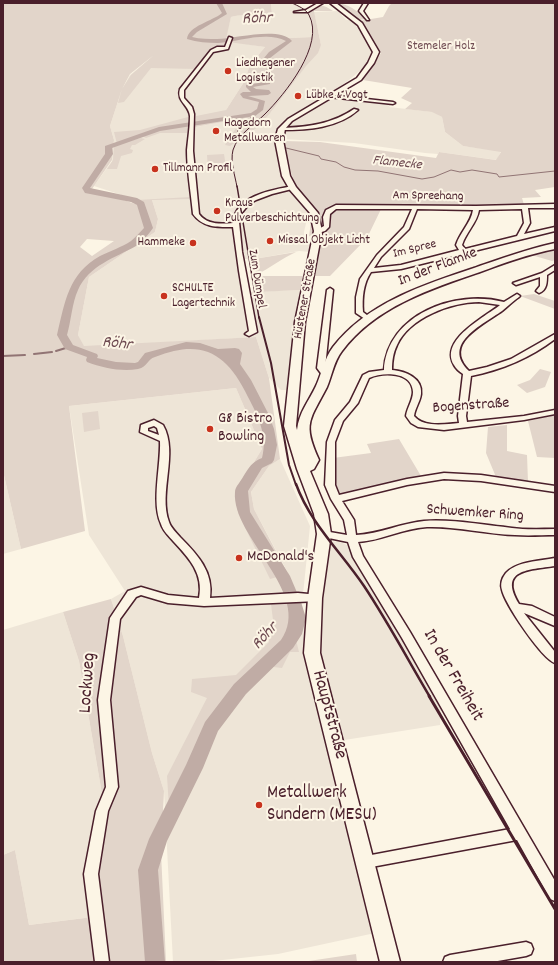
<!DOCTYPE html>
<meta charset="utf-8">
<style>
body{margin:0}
#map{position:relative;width:558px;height:965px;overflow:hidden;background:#fcf5e5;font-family:Dekko,sans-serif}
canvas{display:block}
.frame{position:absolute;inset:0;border:4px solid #4a1f2b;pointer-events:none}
</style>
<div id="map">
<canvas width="558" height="965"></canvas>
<div class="frame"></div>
</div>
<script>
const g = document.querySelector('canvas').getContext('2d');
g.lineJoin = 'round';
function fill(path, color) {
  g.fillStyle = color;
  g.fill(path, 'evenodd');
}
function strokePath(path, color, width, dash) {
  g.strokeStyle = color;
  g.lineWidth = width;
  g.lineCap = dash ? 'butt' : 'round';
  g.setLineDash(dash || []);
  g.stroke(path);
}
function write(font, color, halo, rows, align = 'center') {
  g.font = font + ' Dekko,sans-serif';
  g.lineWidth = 4;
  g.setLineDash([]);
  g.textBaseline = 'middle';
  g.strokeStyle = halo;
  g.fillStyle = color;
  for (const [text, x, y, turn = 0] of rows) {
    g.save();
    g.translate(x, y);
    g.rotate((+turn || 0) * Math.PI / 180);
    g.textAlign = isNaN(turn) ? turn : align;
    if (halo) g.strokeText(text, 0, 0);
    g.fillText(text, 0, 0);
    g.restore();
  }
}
fill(new Path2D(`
 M271,3H294L308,11L313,23L312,24L313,37L288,38L276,36L225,39L231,17L239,15H266L272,13Z
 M338,11L346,20H354L365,36L370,50L373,53L369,63L349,80L321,100L286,119L280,127L277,135L280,166L286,183L303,205L308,215L304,232L305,240L313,244L311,252L299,251L254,259H243L248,292L300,290L289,390H281L269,378L256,337L84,347L78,335L89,277L155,232L158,219L152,200H137L94,186L112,161L114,140L110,126L122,89L130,75L159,51L183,42H234L265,47L250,65L244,82L226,110L196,127L223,122H240L271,112L321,45L314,12Z
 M334,97L392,103L389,107L433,112L442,117L445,132L463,146L501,151L497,160L439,152L438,154L425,153L354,143L282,139L283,133L290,123Z
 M236,388L262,449L235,493L270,578L288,573L254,509L251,492L269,466L280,459L310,526L301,614L375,933L278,954L204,962H173L164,791L152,753L123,636L111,599L125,591L89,535L69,406Z
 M3,471L21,549L3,554Z
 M328,541L340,542L347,545L371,577L441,701L440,725L338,741L319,659L324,550Z
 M63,612L79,661L106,817L100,914L85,918L29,925L15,850L3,855V630Z`), '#eee5d7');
fill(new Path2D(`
 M3,3H273H271L272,14C259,17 245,13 231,17L226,39L276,36L288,38L313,37L312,24L313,23L308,11C319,4 323,4 333,11H314L321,45L318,53L306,66L271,112L258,127L230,146L225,145L240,122H223L195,127L196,116L226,110L244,82L250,65L265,47L228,42L226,46L214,48L196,69L151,68L124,102L118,103L122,89L131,75L154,55L130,74L122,89L110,126L114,140L112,160L92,189L138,205L137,200L191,197L189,199L152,200L158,219L155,232L89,277L78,335L84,346L256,337L269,378L280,459L269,466L251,492L254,509L288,574L270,579L238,513L235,493L262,449L236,388L69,406L85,531L21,549L3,471ZM87,239L114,241L92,256L80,247Z
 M336,3C347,3 358,11 366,19L358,20Z
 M392,3H555V187L535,190L541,197L522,198L525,208L383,205L367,238L330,276H311L320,241L309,236L311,222L318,220C313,204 303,198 296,185C289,171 288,156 283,142L284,141L320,142L436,158L439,152L496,160L501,152L463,146L445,132L442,117L432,112L405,109L412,103L401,98L412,88L363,80L381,53L369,33L359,21L383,17L389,6Z
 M188,117L187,133H160L146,138L142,136L117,144L114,132L140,130Z
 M141,138L145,139L135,145H132L130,149L133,150L132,153L121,156L117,169H107L113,160L114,145Z
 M224,154L226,167L208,168L207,155Z
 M555,248V260L552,261L528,254Z
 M296,252C281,259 270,268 256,275L254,259Z
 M256,276H304L300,290L258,292Z
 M534,294L555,301V309L520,296Z
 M540,369L551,372L545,387L527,393L517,385L530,380Z
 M98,411L100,429L84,432L82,413Z
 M555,415V458L537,457L528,421Z
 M507,425V451L527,455L528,482L496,477L486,453L488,427Z
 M399,439L421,476L340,496L334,483L333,458L371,453L367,444Z
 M111,599L123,636L152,753L164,791L161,852L166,962H3V855L15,850L29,925L85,918L100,914L98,857L106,817L79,661L63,612Z
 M287,603L293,605L298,625L296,640L299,652H290L282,668L265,666L211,737L170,823L167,776L207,698L191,692L192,679L236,675L269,642L270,629L274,628L271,604Z
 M356,954L357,962H302Z`), '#e2d5ca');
strokePath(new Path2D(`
 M239,133L237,131L246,124L253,115
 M253,140L255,141
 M286,148L319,156L321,159L336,162L344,167L355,170L378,171L422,179L434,177L451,170L460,172L472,170L497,174L499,177L555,171`), '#917474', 1);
strokePath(new Path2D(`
 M56,351L69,347
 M34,354L52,352
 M3,356L25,355`), '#917474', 2);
fill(new Path2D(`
 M216,3H222L227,14L197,32L192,37C200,39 209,39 217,39C235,39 279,26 292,41L270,58L273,68L270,76V84L253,87L256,89L269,90L271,93L268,95L248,96L265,101L263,110L255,116L160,131L112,148L113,154L90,188L137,198L144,202L153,228C149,234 142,242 136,246C115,258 89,265 78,290C72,303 71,321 67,335L73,345L97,354L98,356L97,358L116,362L135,363L138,362L145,353L186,342L200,343L218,349L235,348L239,349L242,353L240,364L251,380L268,413L274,429L277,445L274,460L272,463L262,468L248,491L250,512L290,576L301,602L306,618L302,634L293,648L246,694L218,731L203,768L167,841L158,870L165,962H145L138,870L149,839L186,765L205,722L234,684L281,640C314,594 231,537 235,492C235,487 241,481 243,477C249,467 252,462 262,458C268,436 258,416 248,397C227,353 202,338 155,357C147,359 148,367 138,369C122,372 103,368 87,362L86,360L87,357L65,349L57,335C65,302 68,274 100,256C110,251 122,247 131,241C136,237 140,232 144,228L137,205L131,202L85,193L82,188L105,154V146L159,127L251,113L257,109L259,102L243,98L240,94L243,92H251L246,87V85L265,82L264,76L267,68L264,58L269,52L286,41C267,31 238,42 218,43C208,43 197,42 187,39C188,26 213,21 222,13Z`), '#c0aca5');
const street = new Path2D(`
 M318,3H323L308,12H294L306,10Z
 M364,3H368L363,11L369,20H367L359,11Z
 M229,37L232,38L228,49L213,52L184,90V98L192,107L194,114L193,151L199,214C207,225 221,224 233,223C235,196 271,190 293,186L296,188L272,194L256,200L249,204L240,215L239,222L242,252L257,332L249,336L245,334L249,331L239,271L233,227C218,227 203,228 193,214C191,193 187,171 187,150C188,139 190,127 190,116C189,105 176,101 180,89L211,50L217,47H225Z
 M331,95L393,102L395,103L393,104L329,97Z
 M354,109L358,110C338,128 308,130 282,130L280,129L282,128C308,127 332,124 354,109Z
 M555,204V208H528L530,223L524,234L555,227V231L401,269L371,272C363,284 362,298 363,312L372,319L368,321L356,313V297L360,279L377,255L404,227L412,209H336L330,214L329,227L325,231L318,233L315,231L324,226L323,217L326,210L336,205L476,206ZM417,209L473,210C471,223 460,232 456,245L459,250L401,265L374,268L381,257L409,229ZM522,209L524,223L517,236L465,249L462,245C466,232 477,223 479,210Z
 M555,265V270L547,275C547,282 547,290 539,293L536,291L540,286V277L516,285L513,283L542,273Z
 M330,288L333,290L325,368L330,374L326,376H323L317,368L327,290Z
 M517,294L520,296L519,297C513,301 508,306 502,311C482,325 441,344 469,371L487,367L511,359L555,334V339C530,358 501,370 471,376L466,416L467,422L524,416L555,410V414L524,420L444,430L418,427L411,423L406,416C407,408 413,400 413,392C412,371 383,372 369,378L358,403L343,421L335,442V485L339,495L407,479L444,473L481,475L555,486V492L481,481L444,479L407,485L342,501L354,520L356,535C380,534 401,523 424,521C453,519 484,525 512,528C526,530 541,529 555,529V535C542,535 528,536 515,535C485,534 456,526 427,527C403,528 381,541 358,542L363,556L410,632L555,881V901L550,899L517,840L366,868L361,866L359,862L361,858L366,856L510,829L402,638L353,557L348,542L324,537L319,534L324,531L347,535L344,520L331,499L325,485L327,442L335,420L350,402L363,375L369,372L384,370C387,314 456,289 504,302ZM479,302L500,305C485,317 439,340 454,365C456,369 460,372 463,374L458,416L459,423C445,424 424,428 414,416C415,408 420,402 421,394C423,378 405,371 392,370C392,361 393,353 397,345C409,318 451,302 479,302Z
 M154,420L163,425C179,453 158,492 169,522C171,528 176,532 180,537C197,554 214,572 210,598L298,593L319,595L320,598L319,601L204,606L168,603L141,595L136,597L120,619L110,700L118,787L108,811L98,874L109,962H95L84,874L96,811L106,787L98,700L110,618L128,591L141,587L168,595L199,598C204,574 189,558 174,542C169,536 163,531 161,524C151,502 161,466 160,441L140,432L141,425ZM154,426L157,428L159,435L148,431V428Z
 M555,558V566C529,570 498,569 519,604L532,606L555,617V626L524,613L555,652V663C542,659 505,604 502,590C500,584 502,578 506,573C517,561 540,561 555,558Z
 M526,942L531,944L533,949L531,954L526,956L492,962H443L445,957L450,955Z`);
const secondary = new Path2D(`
 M330,3H336L362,23L379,52L374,63L361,80L292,121L285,129L283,140L290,176L296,187L318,213L322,231L305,322L296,426L297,430C299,412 309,401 316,386C322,373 324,359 333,347C367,303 423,285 474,268C500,259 527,249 555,243V249C529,254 504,263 480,272C430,289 375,307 342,351C334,361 332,375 327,387C310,420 302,423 319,460L314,469L310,471L328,514L331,534L322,598L320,653L400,962H380L304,653L308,598L317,534L314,514L297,469L284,426L295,322L314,231L310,213L290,190L282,176L275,140L278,129L288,119L357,78L368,63L373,52L358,25Z`);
strokePath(street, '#4a1f2b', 3);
strokePath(secondary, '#4a1f2b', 3);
fill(street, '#fcf5e5');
fill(secondary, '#fcf5e5');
strokePath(new Path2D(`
 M237,187C235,175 230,162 233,150C238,134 254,125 265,114C285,94 325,45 309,15C306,9 298,6 292,3`), '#4a1f2b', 1);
strokePath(new Path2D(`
 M237,186L259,318`), '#4a1f2b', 1.5);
strokePath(new Path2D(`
 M259,317L271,363L289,465L296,485`), '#4a1f2b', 2);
strokePath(new Path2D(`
 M296,484C310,523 341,552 364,586C388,622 408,660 430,697`), '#4a1f2b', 2.5);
strokePath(new Path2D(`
 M429,696L555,909`), '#4a1f2b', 3);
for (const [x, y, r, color] of [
 [228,71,4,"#c8321e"],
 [298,96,4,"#c8321e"],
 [216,131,4,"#c8321e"],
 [155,169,4,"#c8321e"],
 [217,211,4,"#c8321e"],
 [270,241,4,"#c8321e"],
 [193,243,4,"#c8321e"],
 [164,296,4,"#c8321e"],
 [210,429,4,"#c8321e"],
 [239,558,4,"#c8321e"],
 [259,805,4,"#c8321e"]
]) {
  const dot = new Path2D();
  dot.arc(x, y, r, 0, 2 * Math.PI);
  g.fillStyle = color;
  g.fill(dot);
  strokePath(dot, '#fcf5e5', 1.5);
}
write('13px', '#704c53', '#fcf5e5', [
 ["Stemeler Holz",441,47]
]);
write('13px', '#4a1f2b', '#fcf5e5', [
 ["Liedhegener",236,64],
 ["Logistik",236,79],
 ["Lübke & Vogt",306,96],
 ["Hagedorn",224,124],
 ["Metallwaren",224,139],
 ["Tillmann Profil",163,169],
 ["Kraus",225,204],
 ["Pulverbeschichtung",225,219],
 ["Missal Objekt Licht",278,241],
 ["Hammeke",185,243,"right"],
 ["SCHULTE",172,289],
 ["Lagertechnik",172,304]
], 'left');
write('13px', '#4a1f2b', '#fcf5e5', [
 ["Am Spreehang",428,197,1],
 ["Im Spree",415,250,-14],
 ["Zum Dümpel",256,279,81],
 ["Hüstener Straße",306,299,-80]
]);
write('italic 14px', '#6d4950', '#fcf5e5', [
 ["Flamecke",397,164,6]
]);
write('16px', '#4a1f2b', '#fcf5e5', [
 ["In der Flamke",438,268,-21],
 ["Bogenstraße",471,407,-4],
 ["Schwemker Ring",475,514,4]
]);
write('16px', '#4a1f2b', '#fcf5e5', [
 ["G8 Bistro",218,420],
 ["Bowling",218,438],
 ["McDonald's",247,558]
], 'left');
write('italic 17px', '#6d4950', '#fcf5e5', [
 ["Röhr",257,20,-2],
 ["Röhr",117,345,6],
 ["Röhr",266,637,-48]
]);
write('19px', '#4a1f2b', '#fcf5e5', [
 ["In der Freiheit",452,676,60],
 ["Lockweg",89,683,-86],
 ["Hauptstraße",328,715,75]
]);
write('19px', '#4a1f2b', '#fcf5e5', [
 ["Metallwerk",267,794],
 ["Sundern (MESU)",267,816]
], 'left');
</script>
